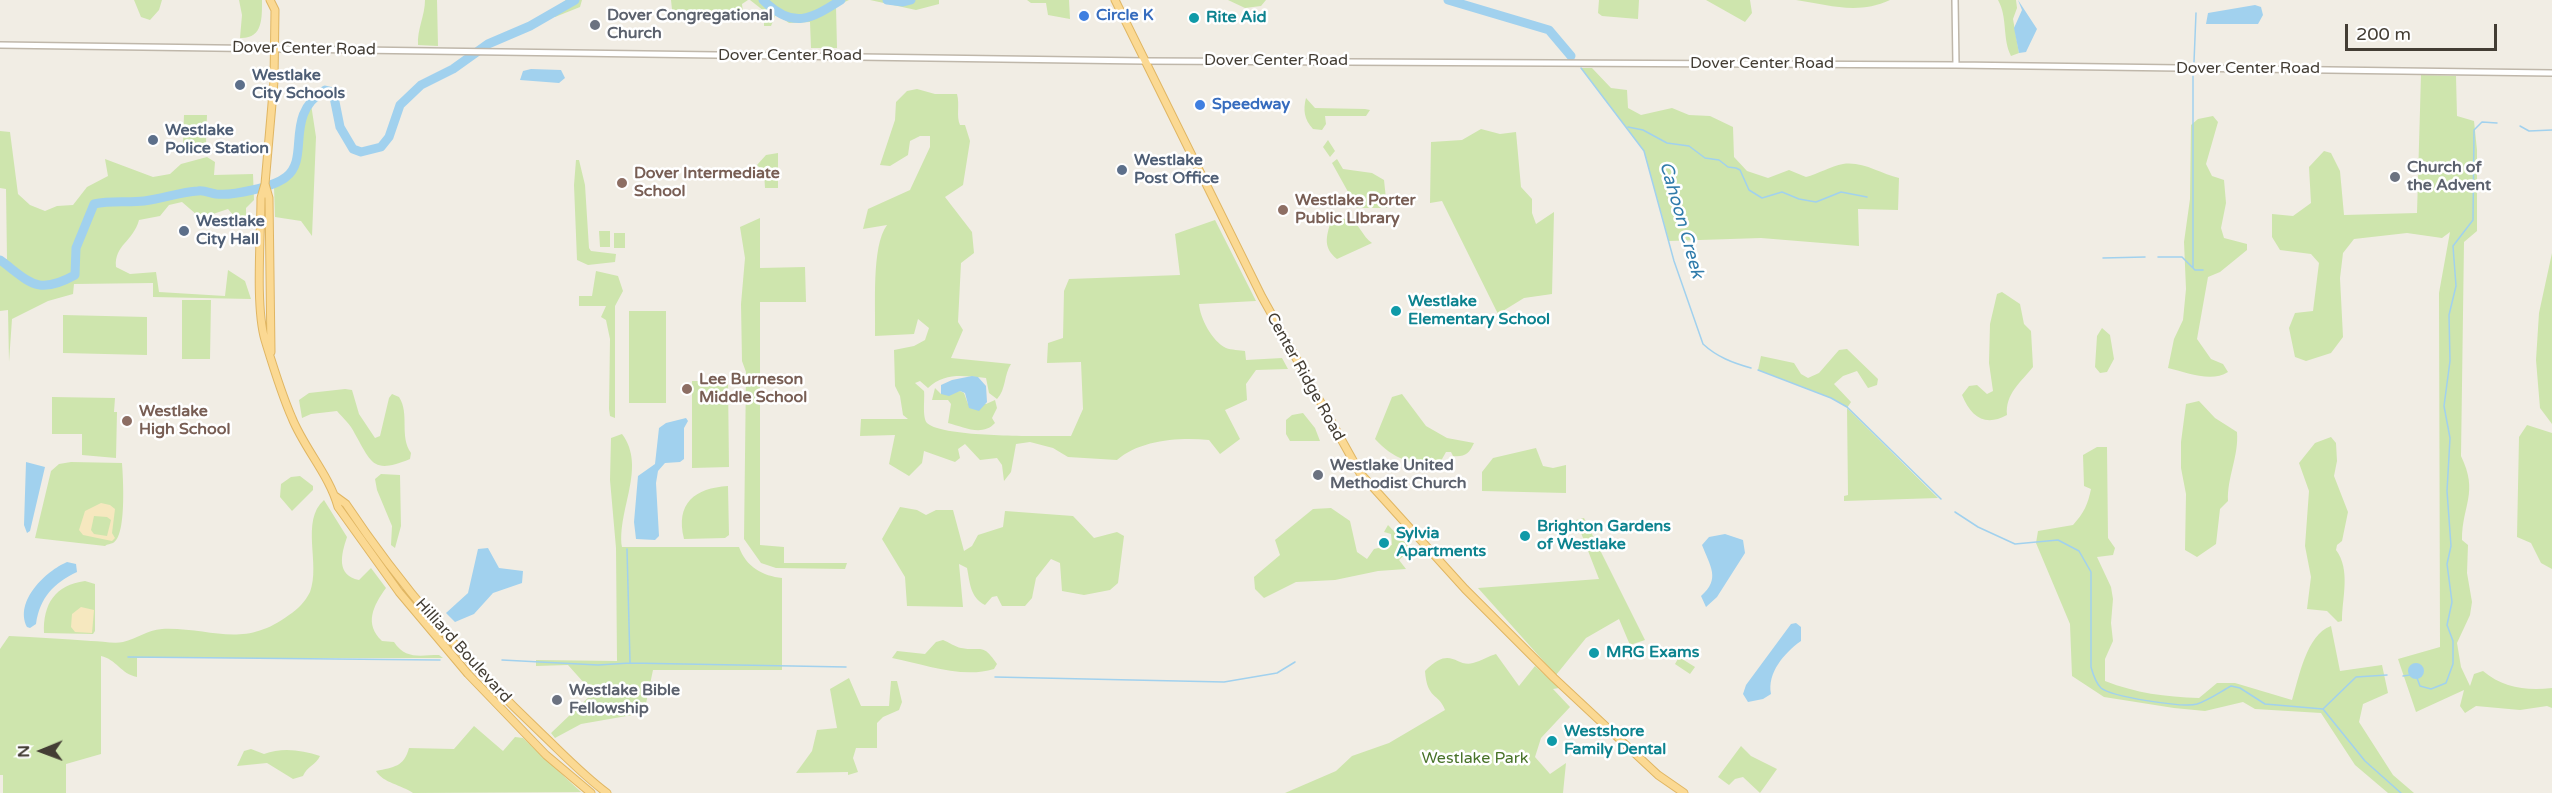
<!DOCTYPE html>
<style>
body{margin:0}
#map{position:relative;width:2552px;height:793px;overflow:hidden;background:#f1ede4;font-family:"Varela Round",sans-serif}
canvas{display:block}
.north{position:absolute;left:12px;top:721px;width:60px;height:60px;-webkit-text-stroke:4px #fff;paint-order:stroke;rotate:269deg;font-size:16px;font-weight:700;line-height:24px;text-align:center;color:#433d34}
.north::after{content:'';display:block;margin:auto;width:21px;height:27px;background:#433d34;clip-path:polygon(50% 0,100% 100%,50% 72%,0 100%)}
.scale{position:absolute;left:2345px;top:24px;width:152px;height:27px;box-sizing:border-box;border:3px solid #433d34;border-top:0;padding-left:8px;font-size:18px;line-height:21px;white-space:nowrap;color:#433d34;-webkit-text-stroke:4px #fff;paint-order:stroke}
</style>
<div id="map">
<canvas width="2552" height="793"></canvas>
<div class="north">N</div>
<div class="scale">200 m</div>
</div>
<script>
const g = document.querySelector('canvas').getContext('2d');
g.lineJoin = 'round';
function fill(path, color) {
  g.fillStyle = color;
  g.fill(path, 'evenodd');
}
function strokePath(path, color, width, dash) {
  g.strokeStyle = color;
  g.lineWidth = width;
  g.lineCap = dash ? 'butt' : 'round';
  g.setLineDash(dash || []);
  g.stroke(path);
}
function write(font, color, halo, rows, align = 'center') {
  g.font = font + ' "Varela Round",sans-serif';
  g.lineWidth = 5;
  g.setLineDash([]);
  g.textBaseline = 'middle';
  g.strokeStyle = halo;
  g.fillStyle = color;
  for (const [text, x, y, turn = 0] of rows) {
    g.save();
    g.translate(x, y);
    g.rotate((+turn || 0) * Math.PI / 180);
    g.textAlign = isNaN(turn) ? turn : align;
    if (halo) g.strokeText(text, 0, 0);
    g.fillText(text, 0, 0);
    g.restore();
  }
}
fill(new Path2D(`
 M134,0H162L159,10L150,20L141,17Z
 M239,0H262C262,18 263,39 240,38L242,15Z
 M425,0H437L438,46L418,45C417,29 425,16 425,0Z
 M566,0H582L580,7L555,17V8Z
 M671,0H748L742,4L743,13L697,11V19H673Z
 M750,0H849L836,6L837,48H811L810,22L789,23L776,14L771,26H764V11Z
 M870,0H939V4L916,10Z
 M1027,0H1069L1070,19L1048,15L1046,3H1031Z
 M1228,0H1266L1261,6L1245,8Z
 M1599,0H1639L1638,19L1602,16L1598,13Z
 M1706,0H1750L1752,13L1745,22Z
 M1796,0H1890C1858,15 1829,5 1796,0Z
 M1998,0H2016L2017,8L2013,19L2019,53L2011,56C2002,38 2008,18 1998,0Z
 M1581,68H1592L1611,88L1627,90L1628,108L1641,115L1672,108L1689,115L1710,116L1733,127L1734,157L1747,171L1768,178L1789,170L1806,177C1818,174 1831,166 1843,164C1863,161 1881,174 1899,178L1898,210L1858,209L1859,246L1761,238L1669,241L1644,151Z
 M2421,75L2456,76L2457,116L2474,121L2477,150V231L2464,242L2461,456C2479,493 2462,505 2462,540L2468,545L2467,573L2472,602L2470,615L2457,643L2461,667L2470,686L2474,674L2483,671C2503,688 2527,691 2552,688V708L2547,706L2520,710L2476,706L2465,713L2460,706L2464,690L2416,712L2398,659L2440,647L2439,293L2450,232L2442,238L2407,233L2354,239L2343,253L2340,278L2343,337L2331,353L2306,361L2295,357L2289,328L2295,313L2313,311L2319,263L2311,254L2280,250L2272,237V214L2293,216L2311,203L2309,167L2324,151L2331,153L2340,171L2344,215L2417,213Z
 M917,89L935,94H957C960,105 956,116 960,125H965L970,141L963,185L945,197L972,232L974,253L961,263L958,322L963,330L951,358L1011,364C1004,374 1006,390 997,399L989,393L986,378C964,376 945,372 928,388L920,381L915,383L924,391C925,399 922,417 927,423C942,438 1046,436 1071,436L1083,409L1081,362L1047,363L1048,343L1063,338L1064,291L1069,279L1180,275L1175,234L1215,220L1256,301L1199,304C1200,318 1212,341 1226,348C1231,350 1240,350 1245,351L1246,360L1282,358L1288,369L1256,370L1246,384L1247,400L1225,410L1240,439L1220,454L1209,440C1179,437 1140,440 1117,460L1068,457L1053,448L1030,442L1016,444L1011,472L1004,481L1002,465L997,458L980,460L965,444L958,449L960,458L955,462L924,451L922,463L909,476L889,464L895,435L860,436L861,419H908L903,415L900,396L895,386L894,350L914,346L925,340L929,328L918,319L914,334L875,336C876,308 871,246 887,225L863,229L868,209L910,190L930,147V136H920L910,141L908,155L890,166L880,165L895,120L896,102L907,91Z
 M1306,98L1315,108L1365,109L1370,110L1366,116H1325L1326,124L1322,130L1313,129C1304,119 1303,110 1306,98Z
 M308,104H311L316,137L312,236L301,221L275,217L274,187C280,178 290,177 294,166C302,145 297,124 308,104Z
 M184,115H207L206,143H183Z
 M2213,116L2218,122L2206,164L2212,176L2224,180L2226,203L2221,228L2224,238L2247,244V250L2220,272L2208,277L2197,339L2211,359L2223,364L2228,372C2211,383 2186,372 2168,368L2174,339L2183,320L2186,289L2184,242L2190,199L2191,125L2198,119Z
 M1481,129L1500,134L1516,132L1521,187L1532,199V213L1536,224L1554,212L1552,294L1524,298L1498,314L1442,201L1430,203L1431,142L1462,140Z
 M0,131L10,132L18,194L30,205L45,211L57,206L73,205L87,187L108,176L105,159L153,177L170,174L181,164L207,157L215,162L214,175L253,174L254,200L246,208V219L240,223L228,209L213,214L197,215L182,202L169,205L160,216L139,220C133,242 114,245 116,267L130,274L156,272L159,292L225,296L228,270L245,281L251,299L153,297V283L74,284L73,294L48,301L12,319L9,362L8,310L0,311V260L7,259L6,189L0,188Z
 M1328,140L1335,151L1330,157L1323,147Z
 M778,153V188H765L764,172L757,165L766,155Z
 M1337,159L1343,169L1372,173L1384,180L1387,208H1357L1332,163Z
 M576,160H579L585,185L589,248L591,251L616,254L615,262L588,265L577,260L574,185Z
 M760,218V268L805,267L806,302H760V545L784,547V563H847L845,569L776,568L761,563L744,539L746,372L742,361L741,304L745,258L740,227Z
 M1350,218C1360,225 1362,236 1372,243L1337,259C1323,248 1326,237 1331,221Z
 M610,231V247H600L599,231Z
 M614,233H625V248H614Z
 M2552,253V424L2540,408L2536,360L2539,313Z
 M596,271L618,276L623,291L615,306V418L610,416L609,409L610,339L606,320L601,317L606,306H579V296H592Z
 M2002,292L2020,304L2024,324L2031,331L2033,367C2021,382 2005,394 2007,415C1985,427 1971,417 1962,395L1969,386L1977,385L1987,394L1993,391L1989,363L1990,324L1997,294Z
 M182,300H211L210,359H182Z
 M629,311H666V403H629Z
 M63,315L147,317V355L63,353Z
 M2102,328L2110,335L2114,359L2107,372L2100,373L2095,367L2097,336Z
 M1847,349L1878,379L1877,385L1868,388L1857,371L1843,376L1834,384L1851,402L1847,408L1938,498L1844,501V496L1848,495L1847,407L1831,398L1758,370L1761,356L1794,363L1801,374L1808,378L1819,373L1839,350Z
 M692,381H728L729,467L692,468Z
 M935,388L941,394L960,391L964,393L968,404H986L995,400L997,408L992,418L995,423C982,437 964,427 948,423L951,404L948,400H932Z
 M345,389L352,390L359,414L375,438L380,436L389,398L392,394L399,397C410,414 399,436 411,453L410,459C373,474 372,464 355,434C351,425 343,418 337,411L311,414L302,418L299,400L309,393Z
 M1402,394L1426,426L1447,438L1474,443C1469,454 1465,457 1453,456L1451,452H1446L1437,468C1412,464 1393,459 1375,439L1392,397Z
 M52,397L115,398L114,412H117L116,458L82,455V434H52Z
 M2199,401L2215,418L2237,432C2239,456 2227,477 2228,501L2220,509L2216,544L2197,557L2185,550L2186,494L2181,468V442L2186,404Z
 M1303,413L1315,428L1320,441H1290L1286,434V420L1292,415Z
 M2527,425L2552,433V569L2541,563L2531,543L2517,537L2519,437Z
 M622,434C647,467 617,510 622,547H739C746,567 763,576 782,578V670H653L644,713L581,724L555,738L551,733L593,693L568,665L536,666V660L617,661L616,548L610,480L611,438Z
 M2331,437L2336,443L2337,461L2334,476L2348,512L2342,541L2337,545L2336,550C2351,570 2342,598 2342,621L2338,622L2327,611L2307,609L2311,577L2305,546L2309,491L2299,463L2315,443Z
 M2097,447H2107L2108,538L2115,548L2113,555L2097,557L2111,587L2113,599L2111,623L2113,641L2105,659V681C2136,693 2165,697 2199,698L2217,683H2235L2292,700C2299,678 2306,635 2331,626L2340,671L2382,665L2388,693L2363,704L2359,722L2393,775L2414,793H2388L2355,765L2321,713L2255,709L2243,702L2205,711L2174,708L2104,697L2072,676L2070,624L2036,543L2038,531L2073,525C2084,513 2088,504 2091,489L2084,486L2083,455Z
 M1536,448L1543,466L1553,468L1566,465V493L1482,491V472L1493,458Z
 M71,462L122,463C123,477 127,536 113,543C111,544 107,544 105,546L35,538L51,471L59,464Z
 M381,474L400,475L401,526L395,548L391,545L392,526L377,490L375,479Z
 M300,476L313,486V490L292,511L280,497L281,484L291,477Z
 M728,486L729,535L725,538L684,539C675,503 695,488 728,486Z
 M324,500L347,537C341,555 336,575 359,580L371,568L386,588C373,606 364,624 382,641L394,642C406,660 420,655 439,655L443,658H137V677C121,674 116,659 101,656V754L66,764V793H3V775H0V649L9,636C36,637 64,639 91,641C101,641 114,644 123,642C137,639 147,630 162,629C211,627 242,650 289,615C298,609 305,602 310,592C321,564 300,521 324,500Z
 M900,507L917,510L926,515L936,510H953L964,551L972,546L978,535L1003,527L1005,511L1073,516L1094,538L1117,532L1124,536L1118,583L1110,590L1084,595L1062,591L1060,563L1051,559L1036,578L1032,598L1025,606H1002L997,596L992,597L985,605C970,597 970,583 967,568L959,564L963,607L907,606L905,577L882,539Z
 M1331,508L1350,521L1357,552L1367,559L1374,549L1392,545L1391,534L1384,532L1388,525L1411,549L1399,560L1406,569L1378,571L1335,580L1296,582L1264,598L1255,589L1254,577L1280,555L1275,540L1313,509Z
 M1584,518L1645,640L1630,645L1619,619L1586,638L1556,675L1478,588L1599,579L1576,520Z
 M85,581L95,584V631L93,634L44,633C43,604 55,585 85,581Z
 M943,640C949,642 955,647 961,648C982,652 982,642 997,664L994,669C962,679 924,664 892,658L897,651L925,654L936,642Z
 M1496,654L1519,686L1535,666L1559,688L1553,689L1570,707L1541,738L1535,757L1550,774L1566,763L1563,793H1285L1336,771L1352,756L1389,743L1445,710C1439,693 1427,700 1425,671C1451,644 1456,668 1473,663C1482,661 1488,656 1496,654Z
 M1679,657L1695,667L1690,674L1675,664Z
 M849,678L861,706H889L891,681H897L902,702L899,710L883,717L877,723V748H856L853,758L858,772L848,775V772L796,773L812,751L817,730L837,728L830,689Z
 M474,726L503,751L515,737L523,738L581,792L413,793C402,785 383,783 376,771C394,767 404,767 409,748L454,749Z
 M1741,746L1751,756L1777,769L1760,793L1743,777L1735,779L1729,785L1718,777Z
 M251,749L264,754C282,747 302,750 320,756C316,765 307,766 303,776L293,779L267,763L237,766L244,751Z`), '#cee5ad');
fill(new Path2D(`
 M101,503L110,505L115,509L112,533L115,538L112,541L83,535L79,530L85,511ZM94,516L107,517L111,520L107,536L94,534L91,530Z
 M81,607L94,610L92,633L75,632L71,627L72,614Z`), '#f6e8bf');
fill(new Path2D(`
 M2018,0L2037,29L2026,52L2019,53L2014,28L2022,10Z
 M2255,5L2261,7L2263,15L2258,24H2206L2208,13Z
 M531,69L561,70L565,78L559,83L520,80L523,71Z
 M972,376L978,377L986,386L987,402L979,411L969,408L965,393L960,391L949,396L941,394V385L952,380Z
 M686,418L688,421L684,428V459L680,462L665,463L658,471L656,483L659,536L655,540L636,539L634,522L638,476L655,464L659,428L666,423Z
 M26,462L45,467L30,531L27,533L24,525Z
 M1725,534L1743,540L1745,553L1717,597L1706,607L1701,596C1721,579 1710,566 1702,545L1709,537Z
 M488,548L499,568L523,571L522,583L493,593L474,614L455,622L446,613L468,593L478,549Z
 M67,562L76,564L77,572C54,583 40,597 36,624L30,628L27,627C14,601 46,571 67,562Z
 M1796,623L1801,627V641C1784,653 1767,673 1771,694L1763,699L1748,702L1743,694L1746,685L1791,624Z
 M2408 671a8 8 0 1 1 16 0a8 8 0 1 1-16 0Z`), '#a1d1ee');
strokePath(new Path2D(`
 M2194,62L2196,13
 M1581,68L1644,151L1674,261L1703,344C1717,357 1733,363 1751,368
 M2520,126L2529,131L2552,130
 M1628,127L1643,130L1667,143L1689,146L1705,158L1719,160L1728,167L1736,168L1740,170L1749,190L1762,198L1782,192L1799,199L1816,202L1841,192L1867,197
 M2158,257H2182L2195,270H2203
 M2103,258L2145,257
 M2193,268V76
 M1758,370L1831,398L1847,407L1941,499
 M1955,512L1978,527L2015,544L2058,540L2079,551L2091,572V667C2093,674 2095,682 2101,688C2112,697 2184,708 2197,704C2209,700 2220,692 2231,686L2240,688L2265,704L2323,709L2365,761L2401,793
 M627,549L630,662
 M128,657L440,660
 M502,660L598,665L630,663L846,667
 M2403,676L2410,675
 M995,677L1224,682L1277,673L1295,662
 M2417,678L2420,686L2431,689L2446,683L2453,664V641L2447,625L2452,602L2447,564L2451,546L2447,491L2450,438L2444,406L2450,361L2449,315L2456,286L2453,246L2473,220L2474,130L2482,122L2497,123
 M2323,709L2356,677L2387,675`), '#a1d1ee', 1.5);
strokePath(new Path2D(`
 M763,0C793,30 811,19 841,0
 M887,0L903,2L911,0
 M1448,0L1549,30L1571,56
 M0,260C30,282 37,296 75,275L76,248L94,204C112,200 127,203 144,201C162,199 180,192 198,191C204,190 210,193 216,194C232,196 274,187 286,177C311,158 283,115 325,90L333,92L340,127L353,149L361,152L381,147L389,137L400,105L421,85L453,69L488,44L530,26L575,0`), '#a1d1ee', 9);
const minor = new Path2D(`
 M1955,0L1956,65
 M0,45L1145,61L1956,65L2552,73`);
const major = new Path2D(`
 M270,0L275,10L274,81L265,184L261,198C261,236 255,306 265,340C273,366 281,393 292,418C304,448 330,476 338,507L399,592L468,674L546,755L591,793
 M1115,0L1262,297L1360,473L1465,589L1554,678L1658,775L1684,793
 M265,184L269,198L271,352
 M335,496L346,504C402,588 468,664 542,734C563,754 584,776 607,793`);
strokePath(minor, '#bfb7aa', 8);
strokePath(major, '#e0b663', 9);
strokePath(minor, '#fff', 5);
strokePath(major, '#fbd993', 7);
for (const [x, y, r, color] of [
 [1084,16,6,"#3f7fe0"],
 [1194,18,6,"#0f9aa8"],
 [595,25,6,"#6b7280"],
 [240,85,6,"#5c6f8a"],
 [1200,105,6,"#3f7fe0"],
 [153,140,6,"#5c6f8a"],
 [1122,170,6,"#5c6f8a"],
 [2395,177,6,"#6b7280"],
 [622,183,6,"#8d6e63"],
 [1283,210,6,"#8d6e63"],
 [184,231,6,"#5c6f8a"],
 [1396,311,6,"#0f9aa8"],
 [687,389,6,"#8d6e63"],
 [127,421,6,"#8d6e63"],
 [1318,475,6,"#6b7280"],
 [1525,536,6,"#0f9aa8"],
 [1384,543,6,"#0f9aa8"],
 [1594,653,6,"#0f9aa8"],
 [557,700,6,"#6b7280"],
 [1552,741,6,"#0f9aa8"]
]) {
  const dot = new Path2D();
  dot.arc(x, y, r, 0, 2 * Math.PI);
  g.fillStyle = color;
  g.fill(dot);
  strokePath(dot, '#fff', 2);
}
write('bold 16px', '#5b616d', '#fff', [
 ["Dover Congregational",607,16],
 ["Church",607,34],
 ["Church of",2407,168],
 ["the Advent",2407,186],
 ["Westlake United",1330,466],
 ["Methodist Church",1330,484],
 ["Westlake Bible",569,691],
 ["Fellowship",569,709]
], 'left');
write('bold 16px', '#366cbe', '#fff', [
 ["Circle K",1096,16],
 ["Speedway",1212,105]
], 'left');
write('bold 16px', '#0d838f', '#fff', [
 ["Rite Aid",1206,18],
 ["Westlake",1408,302],
 ["Elementary School",1408,320],
 ["Brighton Gardens",1537,527],
 ["of Westlake",1537,545],
 ["Sylvia",1396,534],
 ["Apartments",1396,552],
 ["MRG Exams",1606,653],
 ["Westshore",1564,732],
 ["Family Dental",1564,750]
], 'left');
write('16px', '#433d34', '#fff', [
 ["Dover Center Road",304,49,1],
 ["Dover Center Road",790,56],
 ["Dover Center Road",1276,61],
 ["Dover Center Road",1762,64],
 ["Dover Center Road",2248,69],
 ["Center Ridge Road",1305,377,61],
 ["Hilliard Boulevard",463,651,48]
]);
write('bold 16px', '#4e5e75', '#fff', [
 ["Westlake",252,76],
 ["City Schools",252,94],
 ["Westlake",165,131],
 ["Police Station",165,149],
 ["Westlake",1134,161],
 ["Post Office",1134,179],
 ["Westlake",196,222],
 ["City Hall",196,240]
], 'left');
write('bold 16px', '#785e54', '#fff', [
 ["Dover Intermediate",634,174],
 ["School",634,192],
 ["Westlake Porter",1295,201],
 ["Public LIbrary",1295,219],
 ["Lee Burneson",699,380],
 ["Middle School",699,398],
 ["Westlake",139,412],
 ["High School",139,430]
], 'left');
write('16px', '#487329', '#fff', [
 ["Westlake Park",1475,759]
]);
write('italic 18px', '#317cab', '#fff', [
 ["Cahoon Creek",1681,220,74]
]);
</script>
